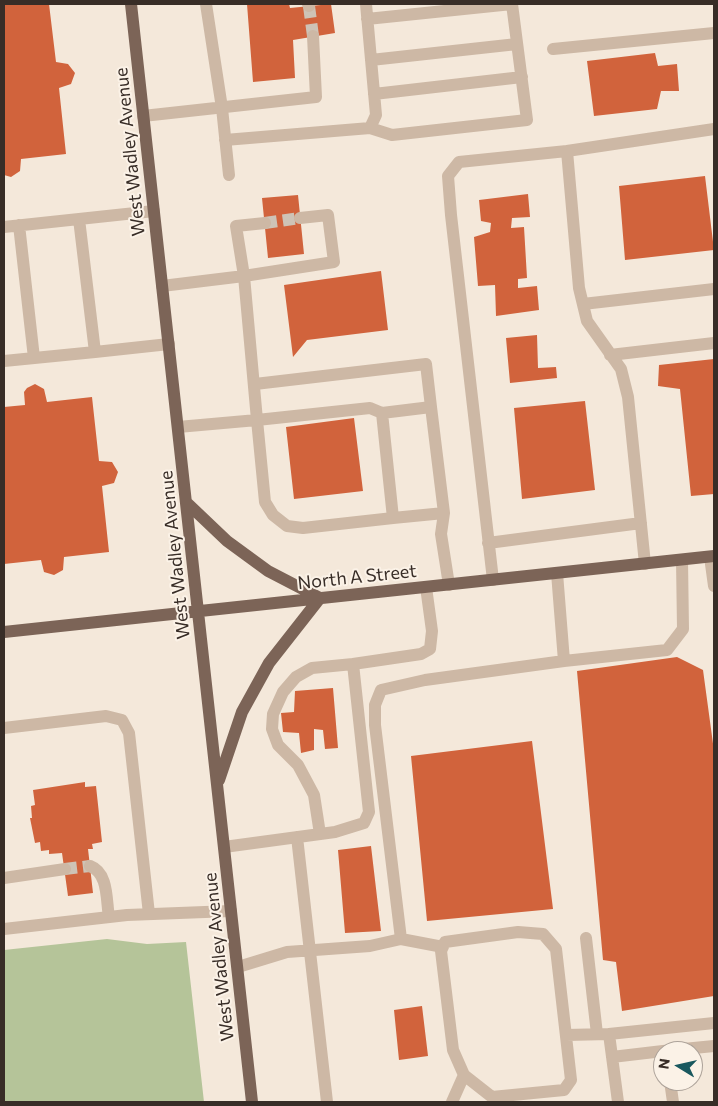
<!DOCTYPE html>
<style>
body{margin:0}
#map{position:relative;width:718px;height:1106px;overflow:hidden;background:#f4e8da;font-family:Commissioner,sans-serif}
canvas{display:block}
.frame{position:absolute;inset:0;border:5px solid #382d27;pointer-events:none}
.north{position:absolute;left:653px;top:1041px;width:50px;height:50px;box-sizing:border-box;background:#fbf2e7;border:1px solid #ada39a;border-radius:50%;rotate:279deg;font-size:14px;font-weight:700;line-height:20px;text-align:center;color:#382d27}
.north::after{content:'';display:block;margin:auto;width:18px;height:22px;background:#19585e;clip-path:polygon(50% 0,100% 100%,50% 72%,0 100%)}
</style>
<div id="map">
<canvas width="718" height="1106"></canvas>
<div class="frame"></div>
<div class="north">N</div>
</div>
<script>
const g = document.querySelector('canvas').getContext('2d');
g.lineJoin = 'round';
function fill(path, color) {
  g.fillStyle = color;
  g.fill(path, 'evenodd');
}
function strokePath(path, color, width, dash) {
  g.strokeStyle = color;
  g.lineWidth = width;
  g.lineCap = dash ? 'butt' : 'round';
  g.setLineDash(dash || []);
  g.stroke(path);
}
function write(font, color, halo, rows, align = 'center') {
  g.font = font + ' Commissioner,sans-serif';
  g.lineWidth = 4;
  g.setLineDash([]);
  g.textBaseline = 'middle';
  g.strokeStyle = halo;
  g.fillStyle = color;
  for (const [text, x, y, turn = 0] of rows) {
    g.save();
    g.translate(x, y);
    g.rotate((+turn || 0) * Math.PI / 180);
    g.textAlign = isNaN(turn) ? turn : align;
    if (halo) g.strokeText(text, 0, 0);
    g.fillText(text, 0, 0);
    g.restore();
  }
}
fill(new Path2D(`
 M107,939L147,944L186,942L204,1102H4V950Z`), '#b5c499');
fill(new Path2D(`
 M4,4H49L56,62L68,64L75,73L71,84L59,88L66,154L21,159L20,171L11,177L4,175Z
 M247,4H289L290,8L331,4L335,33L293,40L295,78L253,82Z
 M655,53L658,66L677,64L679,91H661L657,109L594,116L587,61Z
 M705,176L714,250L625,260L619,186Z
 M528,194L530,217L512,218L511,228L524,227L527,278L518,279V288L537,286L539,310L496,316L495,285L478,286L474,237L490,232L491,223L481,221L479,200Z
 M298,195L304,254L268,258L262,198Z
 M381,271L388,330L307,340L293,357L284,285Z
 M537,335L538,368L556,367L557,378L510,383L506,338Z
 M714,359V494L691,496L680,389L658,386L659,365Z
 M35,384L44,389L47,402L92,397L99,461L112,462L118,472L114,483L102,486L109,552L64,557L63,570L54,575L44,572L41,560L4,564V407L25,405L24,392L27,388Z
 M585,401L595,490L522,499L514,408Z
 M354,418L363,491L294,499L286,427Z
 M677,657L703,670L714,751V996L622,1011L616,962L603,960L577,671Z
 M333,688L338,748L325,749L323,730L314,729V750L301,753L299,733L283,732L281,713L294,712L295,691Z
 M532,741L553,909L427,921L411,756Z
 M85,782V787L96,786L102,842L92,844L93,849H88L93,893L68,896L62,853L49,854V850L41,851L40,842L35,843L30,818H32L31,806L35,805L33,790Z
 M371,846L381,931L345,933L338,850Z
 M422,1006L428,1056L399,1060L394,1010Z`), '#d1633c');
strokePath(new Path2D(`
 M309,6L313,36
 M265,223L300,218
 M65,869L90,866`), '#cec3b6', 12, [12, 6]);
strokePath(new Path2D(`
 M206,4L222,108L229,175
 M308,4L309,6
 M367,19L512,4
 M553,49L714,33
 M371,60L517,44
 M374,94L522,77
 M143,116L316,97L313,36
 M370,128L392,135L527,120L512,4
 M225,140L370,128L376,115L366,4
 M154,211L79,219L95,352L169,344
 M265,223L236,226L244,276L334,262L328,215L300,218
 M19,225L34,358
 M4,227L79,219
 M162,286L244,276L257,420L370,408L382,413
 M583,304L714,289
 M610,355L714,343
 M4,361L95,352
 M255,384L426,364L431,407
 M178,427L257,420L265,502L273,515L287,526L303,528L393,518
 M444,513L393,518L382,413L431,407L444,513L441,534L449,585
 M488,543L641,523
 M710,557L714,586
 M645,564L628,397L621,369L587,321L579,288L567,151L714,129
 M493,580L451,215L448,176L459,162L567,151
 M564,661L667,650L683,629L682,560
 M4,728L106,716L122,720L129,733L149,914
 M320,834L314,795L298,765L278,745L272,729L273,714L283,692L296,677L312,668L353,664
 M297,837L327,1102
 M224,847L335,832L364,823L369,812L353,664L421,654L430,649L432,631L426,587
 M90,866C109,873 106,901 109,917
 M4,878L65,869
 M4,929L127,915L231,911
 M586,938L597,1034
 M443,947L401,939L375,725V705L381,690L425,680L564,661L557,573
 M238,967L287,952L370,946L401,939
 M609,1034L618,1102
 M566,1035L609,1034L714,1023
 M663,1051L714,1046
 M612,1057L663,1051
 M670,1081L673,1102
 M452,1102L464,1075L453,1050L441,951L445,942L518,932L543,934L556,949L571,1080L564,1090L492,1097L464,1075`), '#cdb8a5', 12);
strokePath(new Path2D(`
 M131,4L252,1102
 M186,502L227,541L268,571L320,598L269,663L242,712L219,780
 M4,632L714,556`), '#7c6457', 12);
write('18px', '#382d27', '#fbf2e7', [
 ["West Wadley Avenue",130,152,-96],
 ["West Wadley Avenue",175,555,-96],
 ["North A Street",357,577,-6],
 ["West Wadley Avenue",219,957,-96]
]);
</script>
